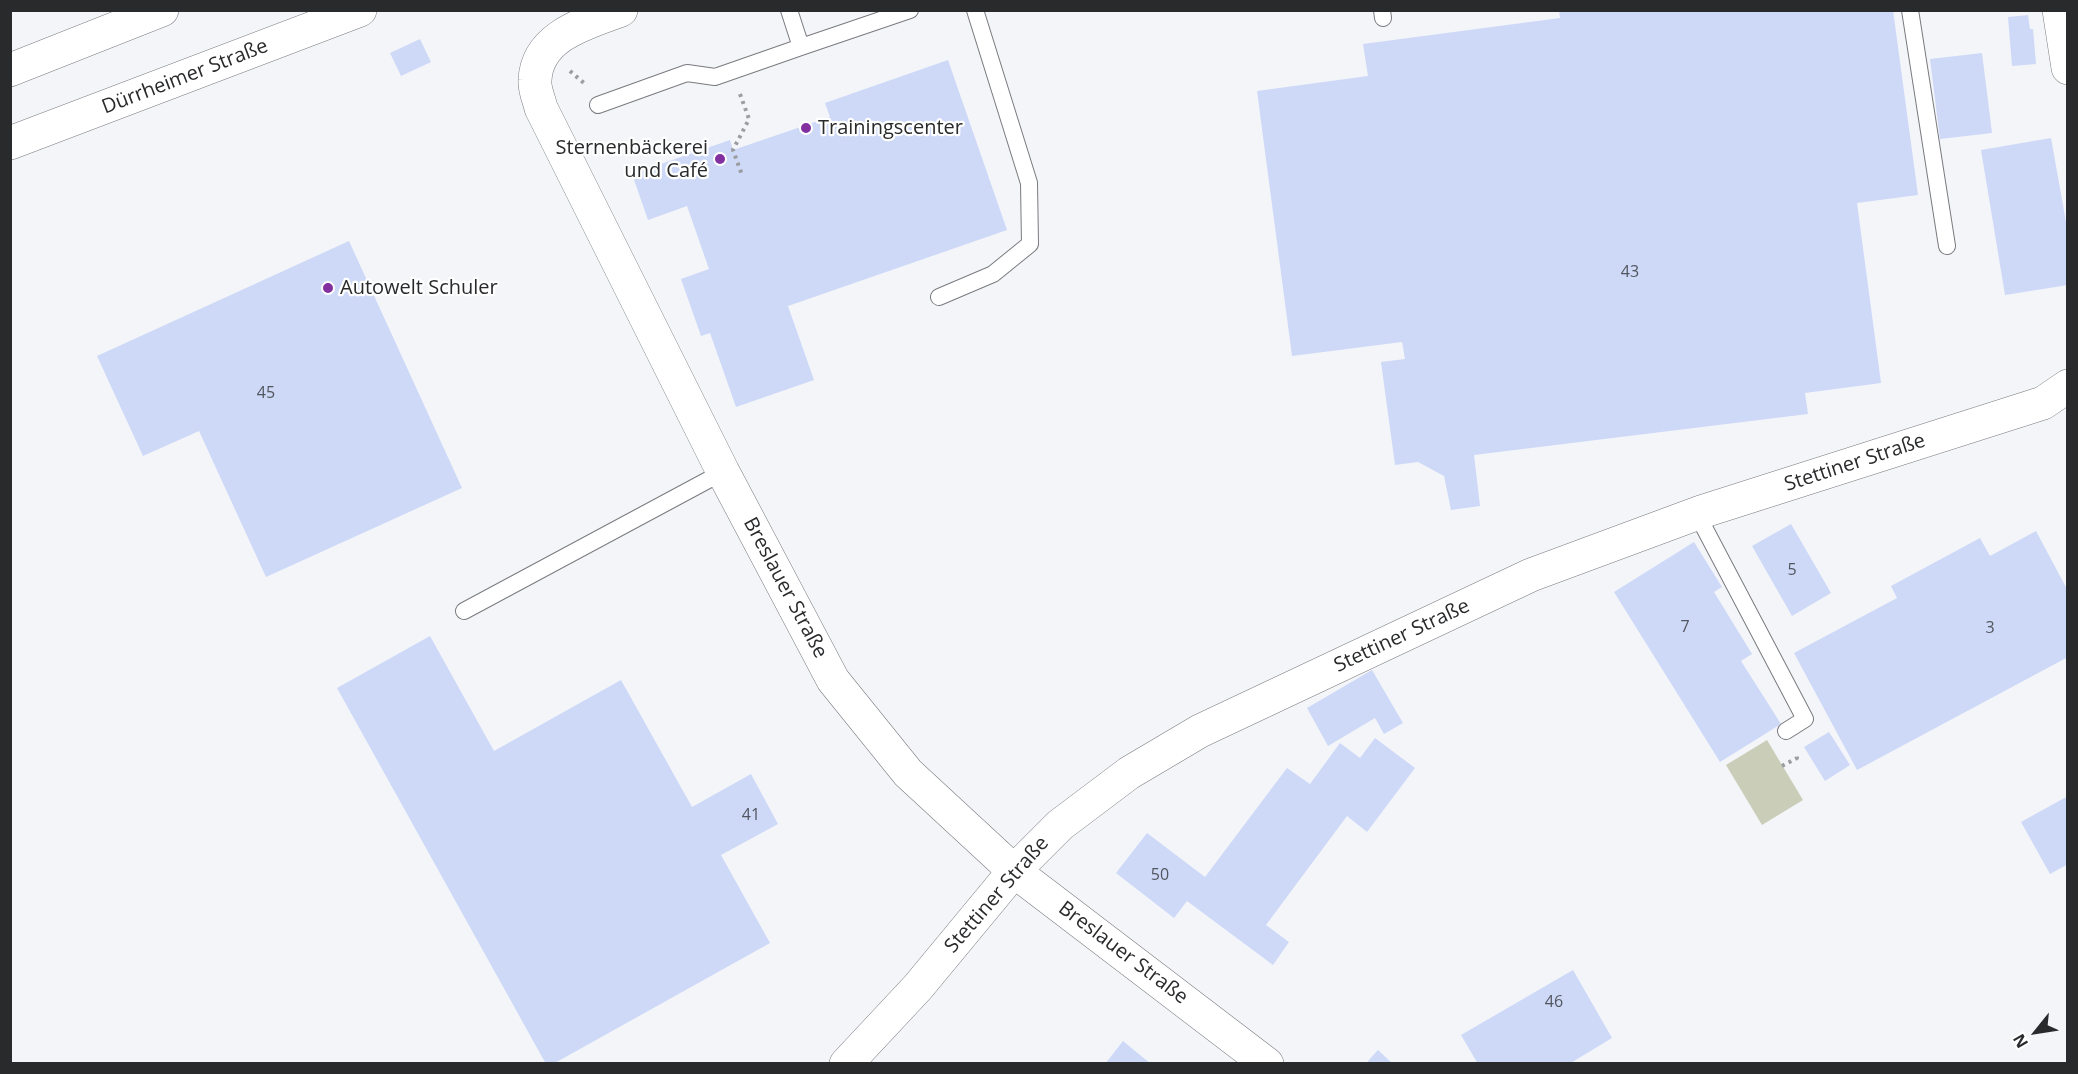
<!DOCTYPE html>
<meta charset="utf-8">
<style>
body{margin:0}
#map{position:relative;width:2078px;height:1074px;overflow:hidden;background:#f3f5f9;font-family:"Open Sans",sans-serif}
canvas{display:block}
.frame{position:absolute;inset:0;border:12px solid #292a2c;pointer-events:none}
.north{position:absolute;left:2006px;top:1002px;width:60px;height:60px;-webkit-text-stroke:4px #fff;paint-order:stroke;rotate:240deg;font-size:16px;font-weight:700;line-height:24px;text-align:center;color:#292a2c}
.north::after{content:'';display:block;margin:auto;width:21px;height:27px;background:#292a2c;clip-path:polygon(50% 0,100% 100%,50% 72%,0 100%)}
</style>
<div id="map">
<canvas width="2078" height="1074"></canvas>
<div class="frame"></div>
<div class="north">N</div>
</div>
<script>
const g = document.querySelector('canvas').getContext('2d');
g.lineJoin = 'round';
function fill(path, color) {
  g.fillStyle = color;
  g.fill(path, 'evenodd');
}
function strokePath(path, color, width, dash) {
  g.strokeStyle = color;
  g.lineWidth = width;
  g.lineCap = dash ? 'butt' : 'round';
  g.setLineDash(dash || []);
  g.stroke(path);
}
function write(font, color, halo, rows, align = 'center') {
  g.font = font + ' "Open Sans",sans-serif';
  g.lineWidth = 4.5;
  g.setLineDash([]);
  g.textBaseline = 'middle';
  g.strokeStyle = halo;
  g.fillStyle = color;
  for (const [text, x, y, turn = 0] of rows) {
    g.save();
    g.translate(x, y);
    g.rotate((+turn || 0) * Math.PI / 180);
    g.textAlign = isNaN(turn) ? turn : align;
    if (halo) g.strokeText(text, 0, 0);
    g.fillText(text, 0, 0);
    g.restore();
  }
}
fill(new Path2D(`
 M1767,740L1803,800L1762,825L1726,765Z`), '#caceb8');
fill(new Path2D(`
 M1559,10H1893L1918,195L1857,203L1881,383L1805,393L1808,414L1474,455L1480,506L1451,510L1444,476L1418,462L1395,465L1381,362L1405,359L1402,342L1292,356L1257,91L1368,76L1363,44L1560,18Z
 M2028,15L2030,29H2033L2036,64L2012,66L2008,17Z
 M420,39L431,62L401,76L390,53Z
 M1982,53L1992,133L1940,139L1930,59Z
 M948,60L1007,230L788,306L814,380L736,407L710,333L701,336L681,279L709,269L687,206L648,220L632,174L730,140L733,150L830,117L825,103Z
 M2051,138L2068,233V285L2005,295L1981,150Z
 M349,241L462,488L266,577L199,431L143,456L97,356Z
 M1791,524L1831,593L1792,616L1752,546Z
 M2036,531L2068,591V657L1857,770L1794,653L1897,598L1891,586L1980,538L1990,556Z
 M1694,542L1722,587L1714,592L1752,654L1741,661L1781,724L1720,762L1614,592Z
 M430,636L494,751L621,680L692,807L751,774L778,824L721,855L770,943L553,1064H546L337,688Z
 M1372,670L1403,723L1384,734L1375,718L1328,746L1307,708Z
 M1829,732L1850,765L1825,781L1804,747Z
 M1375,738L1415,768L1367,832L1347,816L1266,925L1289,942L1273,965L1187,901L1174,918L1116,873L1147,833L1205,877L1287,768L1310,784L1340,743L1360,758Z
 M2068,796V864L2050,874L2021,822Z
 M1573,970L1612,1038L1569,1064H1478L1461,1035Z
 M1123,1041L1151,1064H1105Z
 M1378,1050L1393,1064H1370L1368,1061Z`), '#ced9f8');
const service = new Path2D(`
 M789,10L801,47L910,10
 M1382,10L1383,18
 M1910,10L1947,246
 M598,105L687,73L715,77L801,47
 M939,297L993,274L1030,244L1029,183L975,10
 M1697,514L1805,719L1786,731
 M464,611L723,472`);
const minor = new Path2D(`
 M621,10C587,23 537,35 535,80C534,89 539,99 541,108L723,472L833,680L908,773L1014,871L1267,1064
 M2059,10L2068,68
 M10,70L162,10
 M846,1064L918,987L1014,871L1060,825L1129,773L1200,731L1531,575L1701,512L2043,403L2068,386`);
const secondary = new Path2D(`
 M10,143L360,10`);
strokePath(service, '#7a7b7f', 18);
strokePath(minor, '#7a7b7f', 34);
strokePath(secondary, '#7a7b7f', 34);
strokePath(new Path2D(`
 M570,71L585,84
 M740,94L749,119L733,150L742,175
 M1782,766L1797,758L1795,755`), '#9b9da0', 4, [3, 4.5]);
strokePath(service, '#fff', 16);
strokePath(minor, '#fff', 33);
strokePath(secondary, '#fff', 33);
for (const [x, y, r, color] of [
 [806,128,6,"#8230a0"],
 [720,159,6,"#8230a0"],
 [328,288,6,"#8230a0"]
]) {
  const dot = new Path2D();
  dot.arc(x, y, r, 0, 2 * Math.PI);
  g.fillStyle = color;
  g.fill(dot);
  strokePath(dot, '#fff', 2);
}
write('16px', '#52565f', null, [
 ["43",1630,272],
 ["45",266,393],
 ["5",1792,570],
 ["7",1685,627],
 ["3",1990,628],
 ["41",751,815],
 ["50",1160,875],
 ["46",1554,1002]
]);
write('20px', '#292a2c', '#fff', [
 ["Dürrheimer Straße",185,77,-21],
 ["Stettiner Straße",1855,463,-18],
 ["Breslauer Straße",785,588,62],
 ["Stettiner Straße",1402,636,-25],
 ["Stettiner Straße",997,895,-49],
 ["Breslauer Straße",1123,953,37]
]);
write('20px', '#292a2c', '#fff', [
 ["Trainingscenter",818,128],
 ["Sternenbäckerei",708,148,"right"],
 ["und Café",708,171,"right"],
 ["Autowelt Schuler",340,288]
], 'left');
</script>
